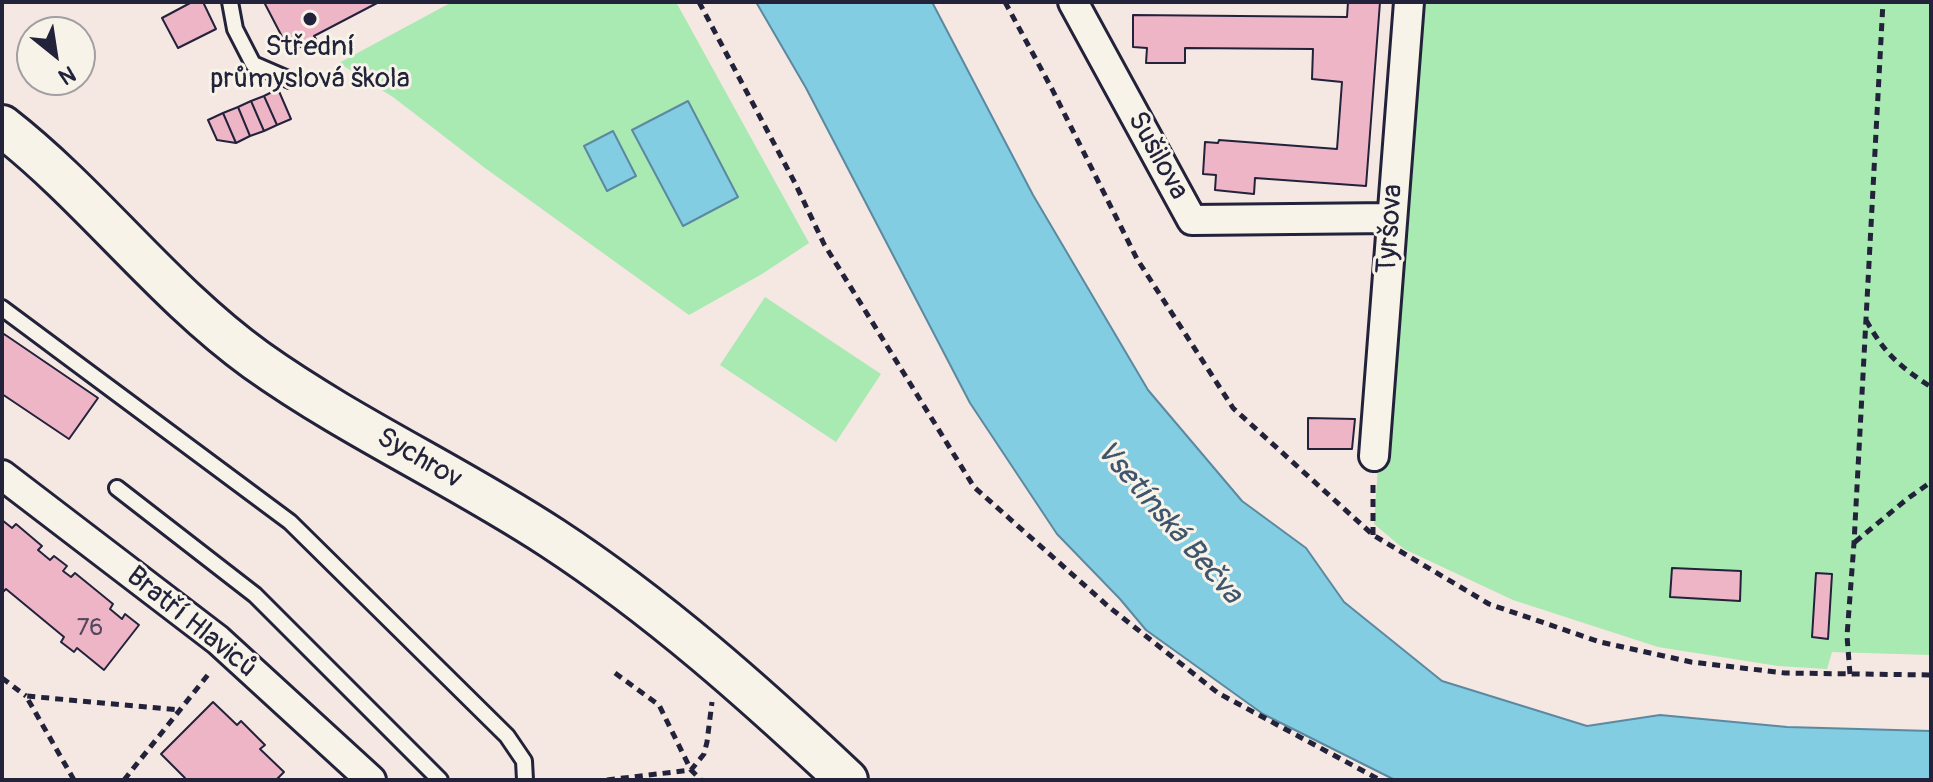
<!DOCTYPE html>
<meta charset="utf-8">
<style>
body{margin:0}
#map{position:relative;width:1933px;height:782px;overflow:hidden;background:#f5e7e1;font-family:Pangolin,sans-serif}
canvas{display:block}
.frame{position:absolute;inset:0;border:4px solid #22223b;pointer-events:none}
.north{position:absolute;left:16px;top:16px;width:80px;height:80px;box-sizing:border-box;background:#f7f3e8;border:2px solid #a29fa3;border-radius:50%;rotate:150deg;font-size:22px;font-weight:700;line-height:32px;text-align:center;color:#22223b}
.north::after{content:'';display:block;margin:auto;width:28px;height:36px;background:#22223b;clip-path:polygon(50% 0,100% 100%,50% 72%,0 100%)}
</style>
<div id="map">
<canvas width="1933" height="782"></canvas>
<div class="frame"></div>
<div class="north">N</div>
</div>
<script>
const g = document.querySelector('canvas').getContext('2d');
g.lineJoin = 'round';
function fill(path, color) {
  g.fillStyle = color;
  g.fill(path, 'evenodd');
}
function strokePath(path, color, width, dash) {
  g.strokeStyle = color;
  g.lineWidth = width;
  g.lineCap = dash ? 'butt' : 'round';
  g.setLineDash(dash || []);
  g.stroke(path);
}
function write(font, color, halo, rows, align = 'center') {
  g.font = font + ' Pangolin,sans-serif';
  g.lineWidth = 6;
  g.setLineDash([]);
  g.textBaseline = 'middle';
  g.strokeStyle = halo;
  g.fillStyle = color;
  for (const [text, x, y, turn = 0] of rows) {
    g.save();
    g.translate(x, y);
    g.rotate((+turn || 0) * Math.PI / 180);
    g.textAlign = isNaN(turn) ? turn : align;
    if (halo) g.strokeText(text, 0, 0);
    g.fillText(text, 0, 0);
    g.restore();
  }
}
fill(new Path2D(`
 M452,2H676L809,243L762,274L689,315L485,168L393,97L339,63Z
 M1410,2H1931V655L1832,652L1827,669L1778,666L1658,647L1513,600L1404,549L1374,524Z
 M765,297L881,374L836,442L720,365Z`), '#a9e9b2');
const water = new Path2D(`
 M756,2H932L1033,195L1148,390L1242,501L1306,548L1344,602L1442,681L1587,726L1660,715L1787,727L1931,731V780H1395L1263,714L1146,630L1120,599L1057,534L970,403L806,88Z
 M688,101L738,197L683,226L632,130Z
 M613,131L636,176L607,191L584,146Z`);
fill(water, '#83cde3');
strokePath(water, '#5c89a0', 2);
const building = new Path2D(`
 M192,2H203L216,29L178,48L162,18Z
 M264,2H379L314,36L316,39L290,52Z
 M1348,2H1380L1366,186L1255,178L1254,194L1215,190L1216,175L1203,174L1205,142L1218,143L1219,140L1337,149L1342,82L1312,79L1313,49L1185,48V63H1146L1147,48L1133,47V15L1347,17Z
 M278,89L291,119L277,125L264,96Z
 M264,96L277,125L264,131L251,101Z
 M251,101L264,131L250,136L238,107Z
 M238,107L250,136L236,143L223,113Z
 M223,113L236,143L217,140L208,120Z
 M4,334L98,398L69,439L2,394V337Z
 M1308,418L1355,419L1352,449H1308Z
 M2,520L12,528L16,524L42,546L38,550L50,560L54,556L67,566L63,571L71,577L75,573L113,604L110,609L122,619L125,614L139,625L104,670L77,648L74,652L61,642L64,637L6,589L2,593Z
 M1672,568L1741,571L1740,601L1670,597Z
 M1816,573L1832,574L1828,639L1812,637Z
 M213,702L237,725L241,721L265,745L260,749L284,772L276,780H182L185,778L161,754Z`);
fill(building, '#eeb5c7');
strokePath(building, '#22223b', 2);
const lane = new Path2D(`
 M230,2L235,29L253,64L290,80
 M2,308L290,522L507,736L524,761L525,780
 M117,488L255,595L440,780`);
const street = new Path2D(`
 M1073,2L1192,220L1392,218
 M1374,456L1409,2
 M2,475L218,640L371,780`);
const secondary = new Path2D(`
 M2,126C93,197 162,292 256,360C350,427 456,475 552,538C659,608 754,693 847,780`);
strokePath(lane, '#22223b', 20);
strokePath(street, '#22223b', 34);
strokePath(secondary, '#22223b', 46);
strokePath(new Path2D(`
 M699,2L795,183L824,244L974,487L1109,607L1218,693L1380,780
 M1005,2L1052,89L1137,259L1233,408L1373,535L1489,604L1600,642L1691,662L1785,673L1931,675
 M1866,320C1885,354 1899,366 1931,387
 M1373,535V481
 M1855,542L1907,499L1931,482
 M615,673L659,705L691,770L701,780
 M1850,674L1847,636L1854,543L1883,2
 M2,678L26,696
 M74,780L26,696L180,710
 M124,780L211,671
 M607,780L691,770L704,754L707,742L712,702`), '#22223b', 5, [8, 6]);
strokePath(lane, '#f7f3e8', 14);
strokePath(street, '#f7f3e8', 28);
strokePath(secondary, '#f7f3e8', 40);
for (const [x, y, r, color] of [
 [310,19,8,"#22223b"]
]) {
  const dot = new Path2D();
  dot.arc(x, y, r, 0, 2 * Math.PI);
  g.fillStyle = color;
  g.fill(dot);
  strokePath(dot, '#f7f3e8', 3);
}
write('24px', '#55475e', null, [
 ["76",90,629]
]);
write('28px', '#22223b', '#f7f3e8', [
 ["Střední",310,48],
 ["průmyslová škola",310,80]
]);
write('28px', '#22223b', '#f7f3e8', [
 ["Sušilova",1157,156,61],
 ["Tyršova",1391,229,-86],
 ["Sychrov",419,459,30],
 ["Bratří Hlaviců",191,623,39]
]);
write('italic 30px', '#3f556d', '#f7f3e8', [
 ["Vsetínská Bečva",1168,523,49]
]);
</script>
